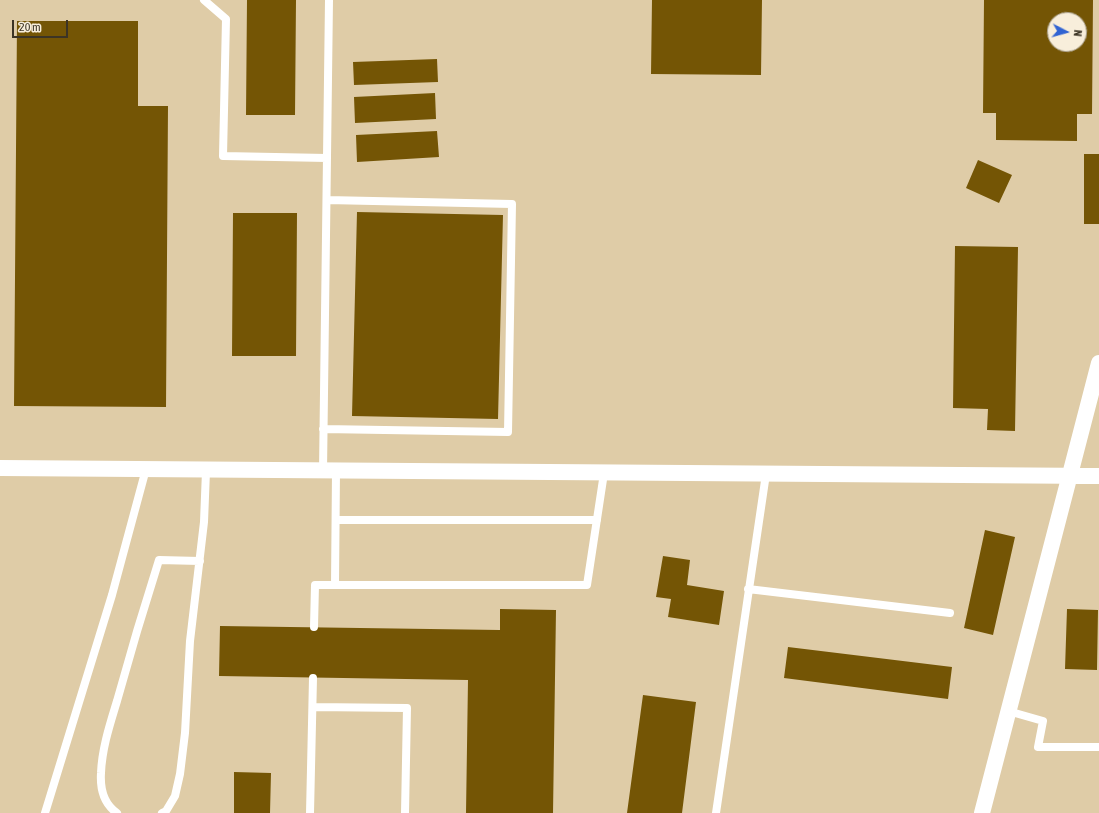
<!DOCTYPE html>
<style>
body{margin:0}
#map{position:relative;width:1099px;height:813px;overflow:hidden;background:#dfcca7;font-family:"Asap Condensed",sans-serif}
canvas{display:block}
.north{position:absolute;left:1047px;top:12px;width:40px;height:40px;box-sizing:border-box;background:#f8eedb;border:1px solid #ada492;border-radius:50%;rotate:96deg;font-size:11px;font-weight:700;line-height:16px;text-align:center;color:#3c3425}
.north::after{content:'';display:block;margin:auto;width:14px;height:18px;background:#3163d2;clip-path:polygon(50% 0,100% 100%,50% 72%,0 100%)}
.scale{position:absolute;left:12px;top:20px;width:56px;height:18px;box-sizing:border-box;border:2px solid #3c3425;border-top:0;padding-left:5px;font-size:12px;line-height:14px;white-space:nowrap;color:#3c3425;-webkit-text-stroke:3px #f8eedb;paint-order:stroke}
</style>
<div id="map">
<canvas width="1099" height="813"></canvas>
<div class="north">N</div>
<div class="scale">20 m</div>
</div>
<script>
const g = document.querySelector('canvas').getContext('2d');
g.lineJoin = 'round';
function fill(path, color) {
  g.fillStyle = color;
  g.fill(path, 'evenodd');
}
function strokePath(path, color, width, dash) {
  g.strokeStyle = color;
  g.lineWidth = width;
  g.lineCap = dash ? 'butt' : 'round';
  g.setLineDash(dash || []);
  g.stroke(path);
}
fill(new Path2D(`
 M247,0H296L295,115H246Z
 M652,0H762L761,75L651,74Z
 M984,0H1093L1092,114H1077V141L996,140V113H983ZM1055,20H1079V44H1055Z
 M17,21H138V106H168L166,407L14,406Z
 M437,59L438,82L354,85L353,62Z
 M435,93L436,119L355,123L354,97Z
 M437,131L439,157L357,162L356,135Z
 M1084,154H1099V224H1084Z
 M978,160L1012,175L999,203L966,188Z
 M357,212L503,215L498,419L352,416Z
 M233,213H297L296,356H232Z
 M955,246L1018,247L1015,431L987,430L988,409L953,408Z
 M985,530L1015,537L993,635L964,628Z
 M663,556L690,560L687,585L724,591L719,625L668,617L671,599L656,597Z
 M500,609L556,610L553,813H466L468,680L219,676L220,626L500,630Z
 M1067,609L1098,610L1097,670L1065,669Z
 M788,647L952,667L948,699L784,678Z
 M643,695L696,702L682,813H627Z
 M234,772L271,773L270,813H234Z`), '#745505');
strokePath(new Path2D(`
 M204,0L226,19L223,156L327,158
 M323,429L508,432L512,204L327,200
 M323,471L329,0
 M336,471L335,585H587L604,473
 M336,520H597
 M748,589L950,613
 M314,627L315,585H335
 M313,707L407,708L405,813
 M1008,711L1043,721L1038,747H1099
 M45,813L112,595L146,469
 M117,813C104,804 100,789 101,773C102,748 110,724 117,701C130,654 144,607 159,560L200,561
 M162,813L166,811L175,796L180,774L185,733L190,641L204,522L206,471
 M310,813L313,678
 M716,813L766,474`), '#fff', 8);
strokePath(new Path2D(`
 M0,468L1099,476
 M982,813L1099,363`), '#fff', 16);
</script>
